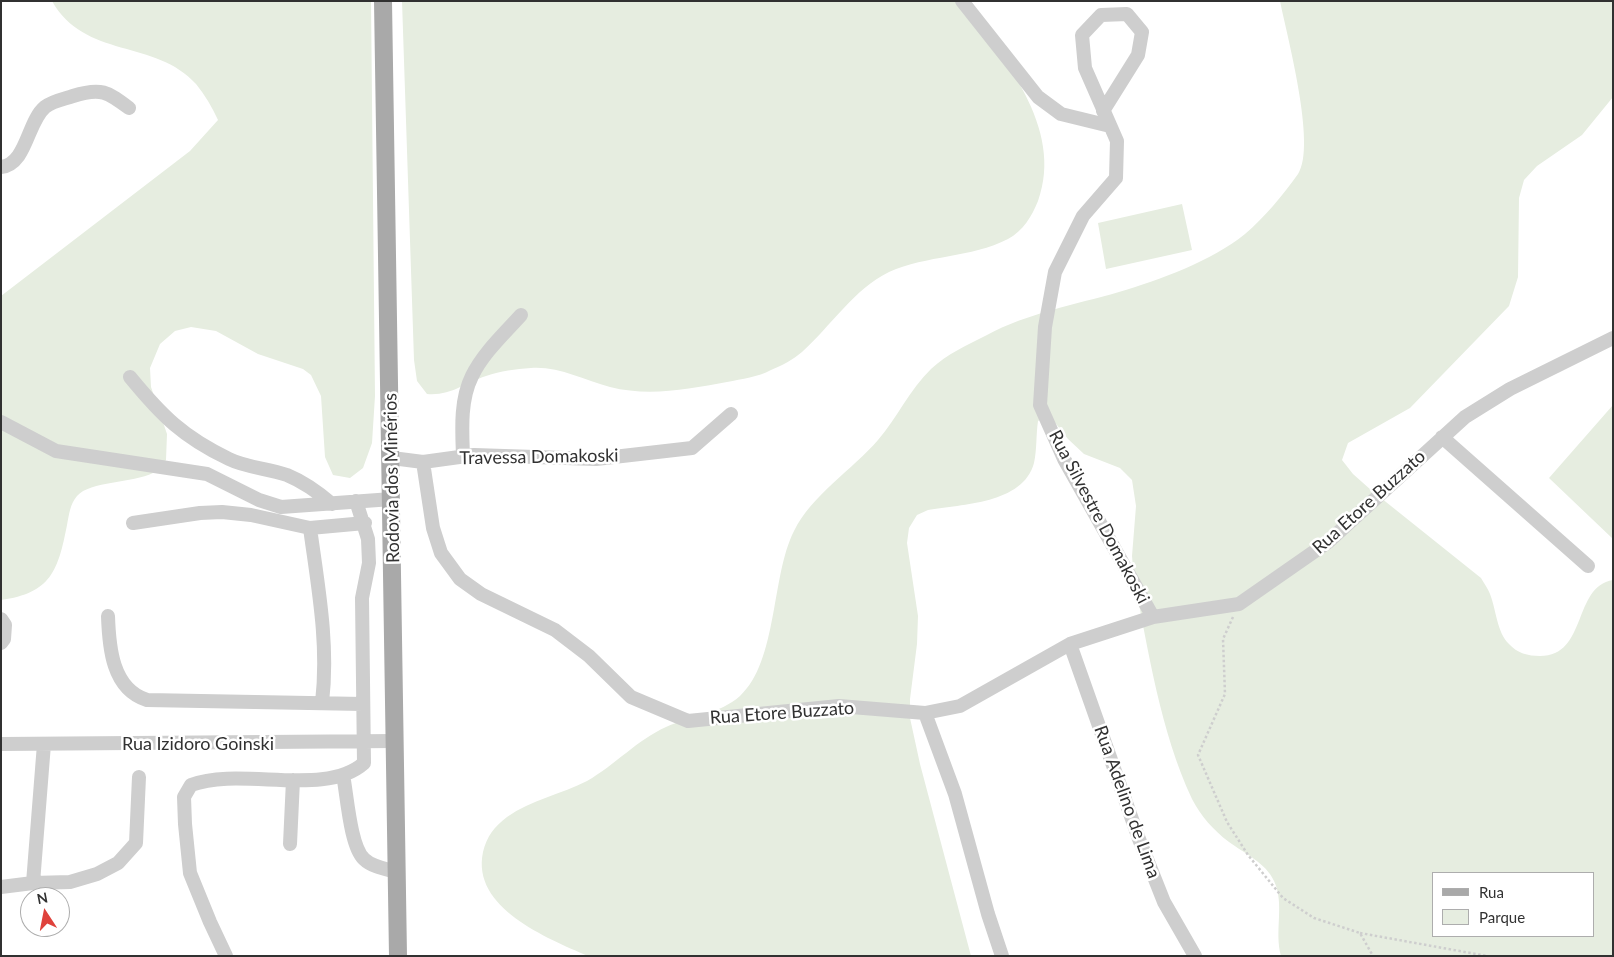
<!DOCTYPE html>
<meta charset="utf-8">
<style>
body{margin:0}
#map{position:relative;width:1614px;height:957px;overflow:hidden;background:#fff;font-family:Lato,sans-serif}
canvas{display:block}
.frame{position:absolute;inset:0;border:2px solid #313131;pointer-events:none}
.legend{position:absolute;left:1432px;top:872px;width:162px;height:65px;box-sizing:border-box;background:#fff;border:1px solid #adadad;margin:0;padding:6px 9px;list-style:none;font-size:15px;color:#313131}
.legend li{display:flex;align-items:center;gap:10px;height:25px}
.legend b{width:25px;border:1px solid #adadad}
.north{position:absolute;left:20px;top:887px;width:50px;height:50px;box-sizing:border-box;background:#fff;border:1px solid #adadad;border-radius:50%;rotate:349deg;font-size:14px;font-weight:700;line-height:20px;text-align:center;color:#313131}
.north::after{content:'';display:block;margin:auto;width:18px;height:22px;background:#df423c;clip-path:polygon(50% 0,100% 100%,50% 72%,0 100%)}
</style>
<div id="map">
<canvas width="1614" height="957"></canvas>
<div class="frame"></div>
<ul class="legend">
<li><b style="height:6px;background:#a9a9a9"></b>Rua</li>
<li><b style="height:14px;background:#e6ede0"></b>Parque</li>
</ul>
<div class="north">N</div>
</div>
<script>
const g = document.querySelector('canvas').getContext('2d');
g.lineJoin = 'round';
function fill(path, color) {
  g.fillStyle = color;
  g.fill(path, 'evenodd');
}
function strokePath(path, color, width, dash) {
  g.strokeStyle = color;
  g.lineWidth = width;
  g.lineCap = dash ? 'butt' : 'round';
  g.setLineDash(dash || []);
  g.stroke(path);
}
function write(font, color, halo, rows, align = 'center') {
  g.font = font + ' Lato,sans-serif';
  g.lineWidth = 5;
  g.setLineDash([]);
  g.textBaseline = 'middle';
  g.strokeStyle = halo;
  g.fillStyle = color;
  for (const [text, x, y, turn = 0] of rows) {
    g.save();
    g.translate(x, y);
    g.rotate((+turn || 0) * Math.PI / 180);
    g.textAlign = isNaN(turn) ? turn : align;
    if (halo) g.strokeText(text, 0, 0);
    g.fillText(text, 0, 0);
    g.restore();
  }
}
fill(new Path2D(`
 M52,1H371L375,396L372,443L363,468L350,478L333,475L325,457L321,396L311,375L303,369L258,354L216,331L191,327L175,331L160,344L150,368L151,387L167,434L166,460C163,464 158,471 153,473C133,483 90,481 77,496C70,504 69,515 67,525C58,571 51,593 1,600V296L190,151L218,120C212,107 205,95 196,84C156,39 84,59 52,1Z
 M402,1H962C1002,56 1065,128 1038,201C1032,216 1023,231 1008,239C971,258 927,255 889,272C854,289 831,326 802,352C794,359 781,366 771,370C758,377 742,379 727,382C689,389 649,397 610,387C584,380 558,366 531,368C515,369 501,371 486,376C464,383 451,396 427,394L417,381L414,360Z
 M1280,1H1613V97L1582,135L1537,166L1524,180L1519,198L1518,277L1509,306L1410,408L1348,443L1342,460L1353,474L1371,490L1481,578C1484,583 1488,589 1490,594C1496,609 1497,633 1509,644C1517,653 1528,656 1540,656C1588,656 1572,587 1613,580V956H1281C1274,931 1285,904 1274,881C1266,863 1244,853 1229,842C1213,830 1201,816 1192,799C1160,730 1149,653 1134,579L1132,556L1136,506L1132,480L1120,468L1084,454L1068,439L1049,415L1038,421C1036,434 1037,450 1034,463C1023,504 962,504 928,510L917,515L909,528L907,543L918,616L917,644L910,699V718L920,764L971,956H588C547,938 471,908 483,852C487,836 494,827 507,817C531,800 562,794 587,781C615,765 637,740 666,727C690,716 720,714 740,696C778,661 771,576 794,531C811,496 853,469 878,440C897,418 910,389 931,369C947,354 967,345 987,335C1028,313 1074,305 1119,292C1159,280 1212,261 1245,234C1264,218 1283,195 1298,174C1317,146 1287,36 1280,1ZM1433,873H1593V936H1433Z
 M1182,204L1192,250L1106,269L1098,223Z
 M1613,405V539L1549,478Z`), '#e6ede0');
strokePath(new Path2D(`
 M1233,617L1223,639L1225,694L1198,755L1227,822L1248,855L1283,898L1314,918L1360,933L1373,956
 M1360,933L1487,956`), '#cecece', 2.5, [2.5, 2.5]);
strokePath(new Path2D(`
 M962,1L1038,97L1061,114L1110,126
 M1103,111L1138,55L1142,32L1127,14L1101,15L1082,35L1085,68L1117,141L1116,178L1083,216L1055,272L1045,327L1040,405L1064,459L1153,617
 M1,167C27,164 27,122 45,107C52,101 64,99 73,96C101,87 108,92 129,108
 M130,377C162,416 183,437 229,459C247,468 268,468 287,475C304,482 319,493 332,504
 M1,422L56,451L207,474L259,500L281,507L392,499
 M1442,437L1588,566
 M463,456C462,430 460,400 472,376C483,353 504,334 521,315
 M392,458L423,462L433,528L441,553L460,579L481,594L555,630L589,656L631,697L688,721L839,706L925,713L960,706L1070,644L1153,617L1239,604L1328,542L1465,417L1510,389L1613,338
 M423,462L474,455L596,459L692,448L731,414
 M133,523L200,513L222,512L251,515L310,528L365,523
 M310,528C318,587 329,644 322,703
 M108,616C109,647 112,689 147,700L363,704
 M1,619L5,625L4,639L1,643
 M1070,644L1139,839L1164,902L1195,956
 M925,713L955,794L988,914L1002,956
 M1,744L395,741
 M343,775C347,794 350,846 364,859C372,867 386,869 397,872
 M290,844L293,780
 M33,883L70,882L97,874L118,863L136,843L139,777
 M1,887L33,883L44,744
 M226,956L210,922L190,873L185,824L184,797L191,785C240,766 325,798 364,763L362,598L369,563L368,539L356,501`), '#cecece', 14);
strokePath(new Path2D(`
 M383,1L398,956`), '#a9a9a9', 18);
write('18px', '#313131', '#fff', [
 ["Travessa Domakoski",539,457,-1],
 ["Rodovia dos Minérios",392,478,-91],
 ["Rua Etore Buzzato",1369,502,-42],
 ["Rua Silvestre Domakoski",1099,517,62],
 ["Rua Etore Buzzato",782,713,-4],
 ["Rua Izidoro Goinski",198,744],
 ["Rua Adelino de Lima",1127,802,70]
]);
</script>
